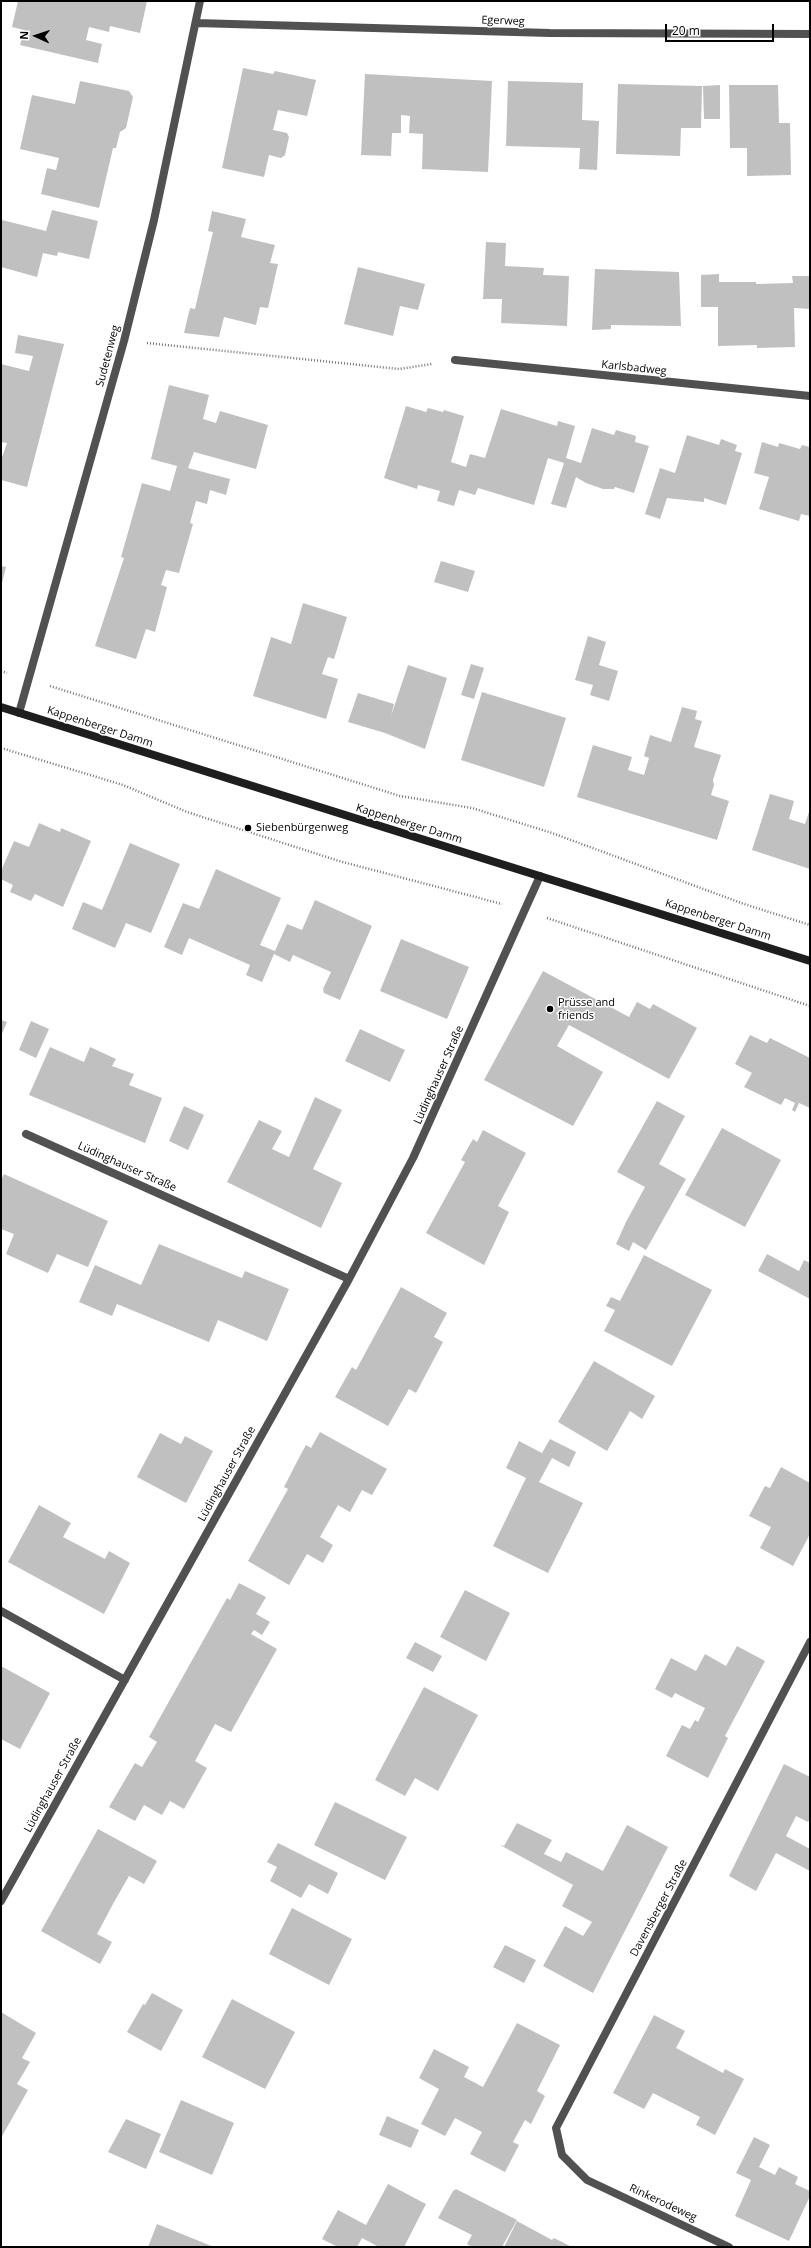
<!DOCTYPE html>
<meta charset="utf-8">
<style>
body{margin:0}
#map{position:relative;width:811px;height:2248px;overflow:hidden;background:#fff;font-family:"Open Sans",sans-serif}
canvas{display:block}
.frame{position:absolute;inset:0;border:2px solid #000;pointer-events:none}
.north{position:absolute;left:16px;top:16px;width:40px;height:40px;-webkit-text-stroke:3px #fff;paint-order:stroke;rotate:273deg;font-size:11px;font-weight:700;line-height:16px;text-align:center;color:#000}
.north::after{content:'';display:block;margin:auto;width:14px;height:18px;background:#000;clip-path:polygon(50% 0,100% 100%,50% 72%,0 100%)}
.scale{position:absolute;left:665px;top:24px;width:109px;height:18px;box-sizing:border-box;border:2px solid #000;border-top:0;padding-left:5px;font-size:12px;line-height:14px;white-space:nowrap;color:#000;-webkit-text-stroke:3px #fff;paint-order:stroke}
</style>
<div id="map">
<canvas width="811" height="2248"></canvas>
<div class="frame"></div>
<div class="north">N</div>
<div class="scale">20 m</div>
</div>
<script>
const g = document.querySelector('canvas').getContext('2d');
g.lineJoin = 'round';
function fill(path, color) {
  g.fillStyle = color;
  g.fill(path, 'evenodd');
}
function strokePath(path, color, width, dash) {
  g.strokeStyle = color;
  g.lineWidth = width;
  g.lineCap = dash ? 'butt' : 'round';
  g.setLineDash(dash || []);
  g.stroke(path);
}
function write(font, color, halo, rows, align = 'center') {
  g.font = font + ' "Open Sans",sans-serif';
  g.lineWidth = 3;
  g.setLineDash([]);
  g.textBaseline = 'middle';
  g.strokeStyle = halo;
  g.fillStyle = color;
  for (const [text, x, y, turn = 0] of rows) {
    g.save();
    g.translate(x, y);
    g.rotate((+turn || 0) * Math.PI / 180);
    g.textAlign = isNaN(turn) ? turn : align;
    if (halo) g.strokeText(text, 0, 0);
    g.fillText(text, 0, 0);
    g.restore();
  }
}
fill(new Path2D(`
 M18,1H147L140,33L110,26L109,32L89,27L86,40L102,44L98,63L20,45L24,30L12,27Z
 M243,68L273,74L275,71L316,80L307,116L278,110L273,130L287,133L289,137L285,155L281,158L269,155L264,177L222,168Z
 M365,74L492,81L488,172L422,169L423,134L409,133L410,116L401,115V133H392L391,156L361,155Z
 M80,81L129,91L133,97L126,128L120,132L116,148H113L99,208L41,194L47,168L56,170L59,158L20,149L32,95L75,104Z
 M508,81L583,83L582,120L599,121L597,170L579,169L580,148L506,146Z
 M618,84L702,86L701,128H681L680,156L616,154Z
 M720,85V119H704L703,86Z
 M729,85H778L779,123H790L791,175L747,176V148H730Z
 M52,210L98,221L89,259L58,252L57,256L43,253L37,277L1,267L2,220L46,231Z
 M212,211L246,219L241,237L275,245L270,263L278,264L268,308L260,307L256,325L224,317L219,337L184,333L190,308L195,309L213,232L208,231Z
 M486,242L506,243L505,266L544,268L543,275L569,276L567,326L501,323L502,299H483Z
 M358,267L425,284L418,310L400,306L393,336L344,324Z
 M595,269L679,272L681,326L611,325V329L592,330Z
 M719,274V282H756V284L793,283L792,276H810V309L794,308L795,347L757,348V345L718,346V307H701V275Z
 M18,335L64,344L27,487L1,480V460L7,443L1,442V364L29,371L33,356L15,353Z
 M169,385L209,395L203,419L216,423L220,411L268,425L256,469L194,452L188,468L230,479L226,495L210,490L207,504L196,501L190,523L193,524L179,573L166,570L161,585L167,587L155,632L146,629L136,659L95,646L124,558L121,557L142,483L170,491L177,466L151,459Z
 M406,406L426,412L428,408L443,412L444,410L464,416L451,462L466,467L470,454L485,458L501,409L557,426L558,421L575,426L566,458L581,463L592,428L614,435L616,430L636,436L635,442L649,446L634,493L615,487L614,489H603L586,483L576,477L566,508L551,504L564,463L548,458L534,505L478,488L475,495L459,490L454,506L437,501L440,491L418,485L417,489L384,478Z
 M687,435L719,445L721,439L737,445L735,451L742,453L726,505L704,498V502L667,498L660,519L645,514L660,468L675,473Z
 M762,442L778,447L779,443L800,449L802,445L810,447V516L801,514L799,521L759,509L769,477L754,473Z
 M441,561L475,571L468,592L434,582Z
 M1,566L6,567L2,583H1Z
 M303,603L347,617L334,659L328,657L322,674L338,679L326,719L253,696L271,637L291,644Z
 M588,636L606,642L599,665L618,671L609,701L590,695L593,685L575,680Z
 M471,664L484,668L474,699L461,695Z
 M408,665L447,678L425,749L385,733L348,722L358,693L394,704L391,716Z
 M482,692L566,718L544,787L461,760Z
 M682,707L697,711L695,719L702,721L694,747L721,755L713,780L714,785L711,795L729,801L717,840L577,797L593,745L632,757L628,770L644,775L649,758L644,756L650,735L671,742Z
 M770,794L794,801L789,819L805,824L810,809V869L752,850Z
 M39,823L60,832L61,828L91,841L63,907L35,894L31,901L10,892L13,885L1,879V871L14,841L29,847Z
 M130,843L180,864L151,933L126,923L115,948L72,929L83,902L102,910Z
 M216,869L281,898L260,945L275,951L287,924L302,930L315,900L372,926L340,1000L324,993L323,989L331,972L293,955L290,962L274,954L262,982L246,975L250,965L189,938L182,955L164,947L183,903L199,909Z
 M401,939L469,967L447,1019L380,991Z
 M543,971L629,1017L637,1002L650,1009L653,1004L697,1028L669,1079L569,1025L557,1046L603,1072L573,1126L484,1080Z
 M1,1020L7,1022L1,1036Z
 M31,1021L49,1029L36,1058L19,1050Z
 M360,1029L405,1050L390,1082L345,1061Z
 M750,1035L767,1043L770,1038L810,1058V1108L799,1103L795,1112L792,1110L795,1103L785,1098L781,1105L744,1087L752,1073L735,1064Z
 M50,1047L84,1062L90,1047L116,1059L112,1066L134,1074L129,1085L162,1098L145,1143L29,1095Z
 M315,1097L342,1110L313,1169L342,1183L321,1228L227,1182L259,1120L282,1131L272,1149L289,1157Z
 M657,1101L685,1116L659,1164L686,1179L646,1250L633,1242L629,1251L616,1244L626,1222L645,1187L617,1172Z
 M184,1106L204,1115L188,1150L169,1141Z
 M722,1128L781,1160L745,1227L685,1195Z
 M483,1130L526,1153L498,1206L509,1212L484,1265L426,1233L465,1162L461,1160L473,1139L477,1142Z
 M4,1174L108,1221L88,1267L57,1254L48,1273L6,1254L14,1234L1,1229V1180Z
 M159,1244L242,1278L245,1271L289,1289L267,1341L218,1320L209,1342L117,1304L112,1316L79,1302L95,1265L141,1285Z
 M767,1254L799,1271L804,1260L810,1263V1299L758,1271Z
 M644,1255L712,1290L672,1366L604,1331L615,1310L606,1306L611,1297L620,1301Z
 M401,1287L447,1313L434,1337L443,1342L416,1393L409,1389L388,1426L335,1397L352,1367L356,1370Z
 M594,1361L655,1396L642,1419L630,1411L607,1451L558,1422Z
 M320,1432L387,1469L372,1495L362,1490L350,1512L338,1505L320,1537L333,1545L323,1563L307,1554L289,1585L248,1561L288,1489L284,1487L301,1454L306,1445L311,1448Z
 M160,1433L181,1444L185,1436L213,1451L186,1503L137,1477Z
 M550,1439L576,1452L569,1467L552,1458L539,1482L583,1503L548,1573L493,1546L526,1478L506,1468L519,1441L542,1453Z
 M781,1467L810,1483V1534L793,1566L760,1548L771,1527L749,1516L765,1486L770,1488Z
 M39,1505L71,1523L63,1537L105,1559L109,1551L130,1563L104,1614L8,1562Z
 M239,1583L266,1597L256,1614L270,1622L262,1635L254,1630L251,1634L277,1649L231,1732L215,1724L195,1761L207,1768L184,1809L170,1801L162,1815L144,1805L135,1821L109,1807L135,1763L142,1767L157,1742L149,1737L227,1598L230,1600Z
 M465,1590L510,1613L486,1661L440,1637Z
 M415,1642L442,1656L433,1672L406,1658Z
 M737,1646L765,1661L725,1736L728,1738L708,1778L666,1756L682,1725L690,1729L695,1720L698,1722L705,1708L675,1693L672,1698L655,1689L671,1658L696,1671L705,1654L726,1666Z
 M1,1666L50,1693L20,1749L1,1739Z
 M424,1687L478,1715L438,1791L415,1778L405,1796L375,1780Z
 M784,1764L810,1777V1819L808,1822L796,1816L786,1836L810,1849V1871L776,1853L756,1891L729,1876Z
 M335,1802L407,1837L385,1880L314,1845Z
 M517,1823L552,1840L544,1854L561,1862L566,1852L603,1871L627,1825L668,1847L593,1993L543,1966L565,1926L583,1936L592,1922L562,1906L573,1885L500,1845L504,1846Z
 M98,1829L157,1861L144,1884L129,1876L113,1904L97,1934L112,1942L100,1964L41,1931Z
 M278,1843L338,1873L328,1894L309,1884L301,1898L270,1881L277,1867L267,1862Z
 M292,1908L352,1939L329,1985L269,1954Z
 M505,1945L536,1960L524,1983L493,1967Z
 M152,1993L183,2010L161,2051L127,2032L143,2004L145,2005Z
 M232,1999L295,2032L265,2089L202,2057Z
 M1,2012L36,2033L22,2058L30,2062L17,2084L28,2090L1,2138Z
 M654,2015L685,2031L676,2048L723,2073L725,2069L744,2079L715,2135L696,2125L700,2117L653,2093L644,2109L613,2093Z
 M517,2023L560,2045L537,2091L545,2096L531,2124L525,2120L513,2142L519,2145L505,2172L470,2154L482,2132L455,2118L445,2136L421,2124L439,2089L419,2078L434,2049L469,2067L464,2077L483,2087Z
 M181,2100L234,2123L212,2175L159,2152Z
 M387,2116L419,2130L411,2148L379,2135Z
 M126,2119L161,2134L146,2169L108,2152Z
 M754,2137L770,2145L759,2167L775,2175L779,2167L798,2177L795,2184L810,2191V2196L789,2241L735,2216L751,2180L736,2173Z
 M388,2184L426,2204L404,2247H379L362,2238L357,2247H338L322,2239L338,2210L366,2225Z
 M456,2189L517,2220L502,2247H472L467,2244L472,2235L438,2218L453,2191Z
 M517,2221L552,2240L554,2238L572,2247H504Z
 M157,2224L214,2247H148Z`), '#c0c0c0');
strokePath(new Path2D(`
 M147,343L399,369L432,364
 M1,671L7,673
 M50,686L400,796L472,808L552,833L744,904L810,925
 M1,748L123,785L187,812L339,861L502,904
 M547,918L810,1006`), '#737373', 2.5, [1, 2]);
strokePath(new Path2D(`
 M196,23L550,33L810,34
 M455,360L810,396
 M19,713L124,341L154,220L200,1
 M26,1134L349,1279
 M1,1611L125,1680
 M1,1901L349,1279L413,1158L540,876
 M729,2247L587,2180L562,2155L556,2128L810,1642`), '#515151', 8);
strokePath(new Path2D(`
 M1,707L810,961`), '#1e1e1e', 8);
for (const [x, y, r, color] of [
 [248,828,4,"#000"],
 [550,1009,4,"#000"]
]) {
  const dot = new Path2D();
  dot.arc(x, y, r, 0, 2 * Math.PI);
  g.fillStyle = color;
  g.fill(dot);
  strokePath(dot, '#fff', 1.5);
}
write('11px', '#000', '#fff', [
 ["Egerweg",503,21,2],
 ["Sudetenweg",108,356,-75],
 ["Karlsbadweg",634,368,6],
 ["Kappenberger Damm",100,727,18],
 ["Kappenberger Damm",409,824,17],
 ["Kappenberger Damm",718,920,18],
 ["Lüdinghauser Straße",439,1075,-66],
 ["Lüdinghauser Straße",127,1167,24],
 ["Lüdinghauser Straße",227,1474,-61],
 ["Lüdinghauser Straße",53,1785,-61],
 ["Davensberger Straße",659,1908,-62],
 ["Rinkerodeweg",663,2203,25]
]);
write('11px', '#000', '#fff', [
 ["Siebenbürgenweg",256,828],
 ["Prüsse and",558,1003],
 ["friends",558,1016]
], 'left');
</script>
